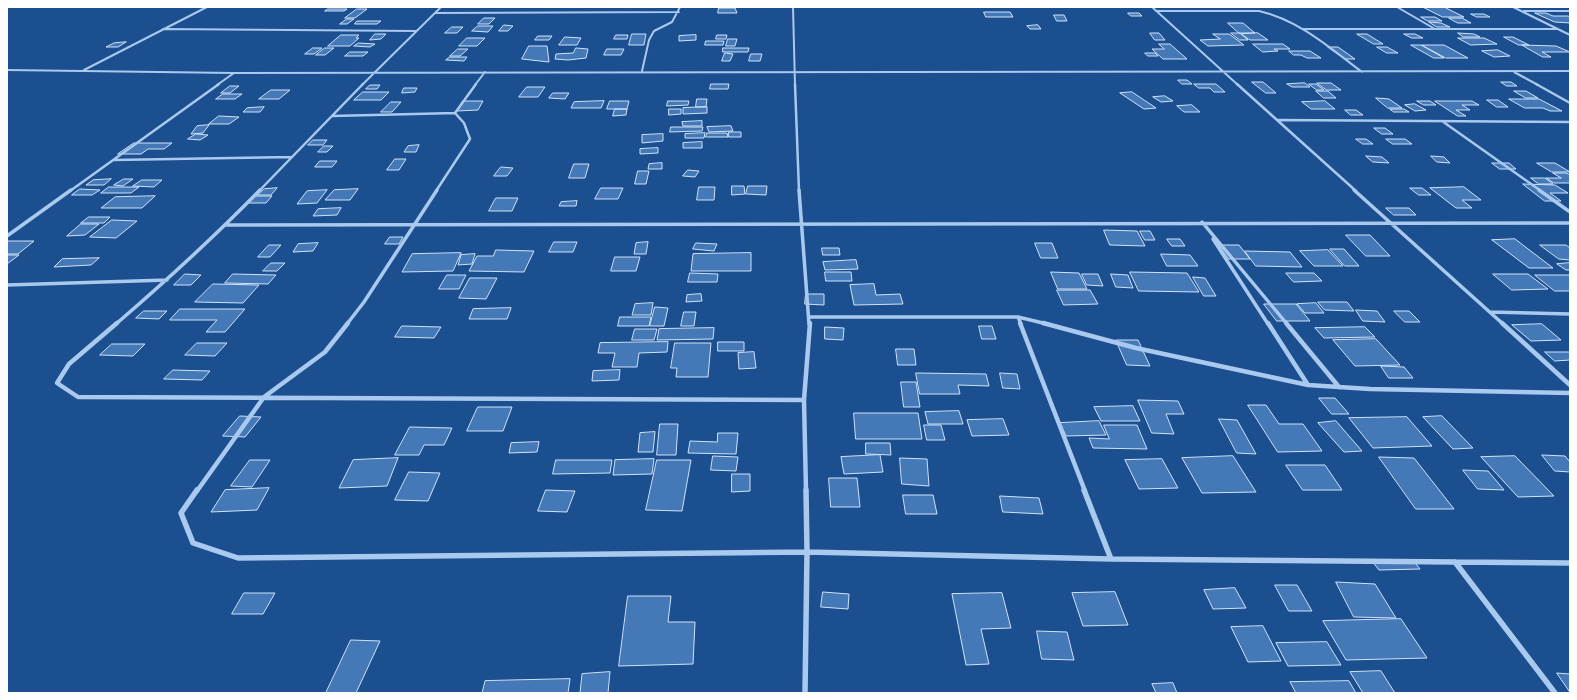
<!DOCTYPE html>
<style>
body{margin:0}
#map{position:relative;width:1577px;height:700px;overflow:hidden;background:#1b4f8f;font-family:"DejaVu Sans",sans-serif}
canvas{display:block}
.frame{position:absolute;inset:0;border:8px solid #fff;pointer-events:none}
</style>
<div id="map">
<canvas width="1577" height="700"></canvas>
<div class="frame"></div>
</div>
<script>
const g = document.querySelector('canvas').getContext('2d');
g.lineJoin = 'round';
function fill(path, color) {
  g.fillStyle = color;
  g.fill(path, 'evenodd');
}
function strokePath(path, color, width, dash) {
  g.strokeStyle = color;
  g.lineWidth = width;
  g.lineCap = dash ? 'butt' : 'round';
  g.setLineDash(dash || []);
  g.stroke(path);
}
const building = new Path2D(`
 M1423,7H1444L1464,17H1443Z
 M719,8H735L737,13H718Z
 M328,9H347L344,11H325Z
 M357,9H367L355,18H345Z
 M984,12H1010L1013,17H986Z
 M1128,13H1139L1142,16H1131Z
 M1535,13H1546L1553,16H1568L1570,17V23L1555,22Z
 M1471,14H1484L1490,17H1477Z
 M1054,15H1064L1067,21H1057Z
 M1421,17H1435L1442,21H1428Z
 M484,18H495L489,24H478Z
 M1449,18H1462L1471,23H1458Z
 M347,19H354L347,24H340Z
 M357,21H381L377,24H355Z
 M1429,22L1441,23L1450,27H1437Z
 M1228,23H1243L1255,33H1239Z
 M504,25L513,26L508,31H499Z
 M1038,25L1041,29H1030L1027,26Z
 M478,26H493L488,32L472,31Z
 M452,27H463L457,33H445Z
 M1150,33H1159L1165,40H1155Z
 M1231,33H1240L1248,40H1240Z
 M1258,33L1268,40H1250L1241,34Z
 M1458,33L1474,34L1480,37H1464Z
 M375,34H386L381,39L370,40Z
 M632,34H646L644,45H629Z
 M1213,34H1229L1244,45L1208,46L1200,40L1220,39Z
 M1357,34H1367L1383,44H1374Z
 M1404,34H1415L1423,38H1412Z
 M341,35H359L356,38H359L350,46H328Z
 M616,35H628L627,39H614Z
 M696,35V40L679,41V36Z
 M717,35H727L726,39H716Z
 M538,36H552L549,40H535Z
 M565,37L581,38L577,45H559Z
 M1504,37H1513L1529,45H1519Z
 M467,38H485L477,46H459Z
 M1458,38H1484L1497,44L1471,45Z
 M728,39H737L735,46H726Z
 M706,41H724L723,45H705Z
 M126,42L118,47H106L114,43Z
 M359,43L375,44L370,47L354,46Z
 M1159,44H1170L1187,59H1163L1152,49H1164Z
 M1253,44H1283L1290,49H1274L1278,51L1263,52Z
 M1411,45H1421L1444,58H1434Z
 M1422,45H1444L1468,58H1446Z
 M1522,45L1556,46L1570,52H1542L1551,57H1543Z
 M529,46H547L549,62L522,59Z
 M1328,47H1338L1355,59H1345Z
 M1377,47H1387L1398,53H1387Z
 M313,48H322L314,54H305Z
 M325,48H334L325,55H316Z
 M576,48L588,49L586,58L568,60L555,59L556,54L573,53Z
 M723,48H749L748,52H723Z
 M458,49H468L460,56H450Z
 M607,49H624L621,55H604Z
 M1498,50L1510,56L1494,57L1482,51Z
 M1289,51H1310L1321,58H1307L1301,55H1294Z
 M350,52H368L363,56H345Z
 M725,53L733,54L730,61H722Z
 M1145,53H1155L1158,56H1148Z
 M751,54H762L760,61H749Z
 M450,57H467L464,61L446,60Z
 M1178,80H1187L1192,84H1182Z
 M1252,82H1263L1276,93H1266Z
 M1501,82H1511L1517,86H1507Z
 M1305,83L1310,87H1292L1287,84Z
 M1317,83H1331L1341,90H1327Z
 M711,84H729L728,89H710Z
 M1194,84H1216L1225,92H1214L1210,88H1199Z
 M1309,84H1316L1324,90H1317Z
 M370,85H380L377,89H366Z
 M230,86H239L230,93H221Z
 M527,87H545L538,97H519Z
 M404,88H417L415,92L402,93Z
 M271,90H290L279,99H259Z
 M1316,91H1328L1336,98H1324Z
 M1514,91H1526L1538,98H1526Z
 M363,92H389L381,100H354Z
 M1132,92L1156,108L1144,109L1120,93Z
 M553,93H569L565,99L549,98Z
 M223,94H242L235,99H216Z
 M1165,96L1173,101L1161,102L1153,97Z
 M1376,98L1389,99L1402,108H1388Z
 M697,99H707L706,107H696Z
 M1509,99H1539L1562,111H1550L1543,108H1525Z
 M1487,100H1498L1508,107H1497Z
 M463,101H483L478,110L457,111Z
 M604,101L601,108H571L574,102Z
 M610,101H629L627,109H607Z
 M668,101H689L688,105L667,106Z
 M1325,101L1335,109H1311L1302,102Z
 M1417,101H1430L1436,105H1424Z
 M1435,101H1472L1479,105H1462L1470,110H1456L1466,116H1458Z
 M391,102H401L392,112H381Z
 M1415,104L1426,110L1415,111L1405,105Z
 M1192,105L1200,112H1184L1177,106Z
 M264,107L260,112H243L247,108Z
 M707,107V113L683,114V108Z
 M615,109H627L626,115L613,116Z
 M669,109H681V114L669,115Z
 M1390,109H1404L1409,112H1394Z
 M1345,110H1356L1363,115H1351Z
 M219,116L239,117L229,124H209Z
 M702,121V126H683L682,122Z
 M209,125L203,133L191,134L197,126Z
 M731,126L733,131L709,132L707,127Z
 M671,127H703L702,131L670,132Z
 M1374,128H1385L1393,134H1382Z
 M729,132H741V137H729Z
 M705,133L704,138H685V134Z
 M707,133H727L728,137H706Z
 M196,134L208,135L200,140L188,139Z
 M663,134V141L642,143V135Z
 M1356,139H1366L1373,144H1363Z
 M1386,139H1405L1412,144H1393Z
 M313,140H327L323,145H308Z
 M702,142V148H683V143Z
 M134,143H172L164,149H148L141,154H118Z
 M419,145L416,152H404L408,146Z
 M324,146H333L327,152H318Z
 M658,148V153L640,154V149Z
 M1366,156L1382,157L1389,163L1373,162Z
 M1431,156L1444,157L1450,163L1437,162Z
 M395,159H406L399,170H387Z
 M320,161H337L332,167H315Z
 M662,163V169H648L649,164Z
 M1492,163H1509L1516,169H1500Z
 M1537,163H1555L1570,172H1552Z
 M574,164H589L585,178H569Z
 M501,167L513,168L507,176H494Z
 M688,170L699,171L695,177L683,176Z
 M638,171H649L646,184H635Z
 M1553,173H1566L1570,175V183H1554L1546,178H1561Z
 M1531,178H1545L1553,184H1539Z
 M111,179L104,185H86L93,180Z
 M124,179H133L123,186L114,185Z
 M142,180H162L154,187L133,186Z
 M1523,184L1555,185L1568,193H1550L1561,201H1545Z
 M732,186H744L745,194L732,195Z
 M748,186H767L766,195L746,194Z
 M109,187H139L131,193H101Z
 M699,187H715L714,200H697Z
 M1464,187L1481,200H1462L1472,208H1456L1430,188Z
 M277,188L271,195H257L264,189Z
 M601,188H623L618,199H595Z
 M1410,188H1422L1431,195H1419Z
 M80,189L100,190L92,195H72Z
 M358,189L350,200H325L334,190Z
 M327,190L317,203L297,204L307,191Z
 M155,196L142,208H101L115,197Z
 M254,196H272L266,203H248Z
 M496,198H518L512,211H489Z
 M577,201L576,206H559L561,202Z
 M341,208L337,215L313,216L318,209Z
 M1386,208H1409L1416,215H1394Z
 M89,217H110L104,223H81Z
 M112,220L137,221L116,238L90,237Z
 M81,224H99L85,235L67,236Z
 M1104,230L1137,231L1145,246L1110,245Z
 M1140,231H1150L1155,240H1145Z
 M1346,235H1370L1390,256H1366Z
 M390,237H403L399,244H385Z
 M1167,239H1180L1185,246H1172Z
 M1515,239L1553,268H1529L1492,240Z
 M7,241H34L18,254H7Z
 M554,242H577L573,252H549Z
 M648,242L646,254H634L636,243Z
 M318,243L313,251L293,252L298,244Z
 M696,243L717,244L714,251L693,249Z
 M1035,243H1052L1058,258H1041Z
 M269,245H281L270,257H258Z
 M1219,245H1239L1250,259H1229Z
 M1540,245H1566L1570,248V260L1559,259Z
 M822,248H839L840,255H823Z
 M1330,249H1344L1359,266H1345Z
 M496,250L534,251L524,272L469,271L477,256H493Z
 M1328,250L1343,266H1314L1300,251Z
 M1245,251L1290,252L1302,267L1256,266Z
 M461,253L453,271L402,272L412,254Z
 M751,253V271H691L693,254Z
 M475,254L472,264L458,265L461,255Z
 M1161,254L1190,255L1198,266H1167Z
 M7,255H19L7,264Z
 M615,257H640L636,271H611Z
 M99,258L91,265L54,267L62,259Z
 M856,260L858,269L825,270L823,262Z
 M271,263H285L277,271H263Z
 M1570,263V270H1566L1557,264Z
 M825,272H851L852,281H826Z
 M1051,272L1079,273L1087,289H1058Z
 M1130,272L1187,273L1199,292L1139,291Z
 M690,273L718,274L717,282H688Z
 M1286,273H1314L1322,281L1294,282Z
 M185,274L201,275L191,285H174Z
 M233,274L276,275L268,284L225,283Z
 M1082,274H1098L1103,286L1087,285Z
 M1111,274L1128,275L1133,288L1116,287Z
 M1493,274H1528L1548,289L1512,290Z
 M447,275H466L459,289H439Z
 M1535,275H1570V291H1555Z
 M1193,277L1205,278L1216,296H1204Z
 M470,278H497L486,299L459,298Z
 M213,284L259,285L243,303L195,302Z
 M874,284L876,295L900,294L903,304L854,305L850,285Z
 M1057,290H1090L1098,304L1064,305Z
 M701,294L702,301L686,302L687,295Z
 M806,294H824V305L805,304Z
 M1318,302H1347L1354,311L1325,310Z
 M653,303L651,315H632L635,304Z
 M1316,303L1324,313H1305L1297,304Z
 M1264,304H1296L1310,321H1277Z
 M655,307L668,308L664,326H650Z
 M511,308L507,319H469L473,309Z
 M180,309H245L225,332H206L217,320H170Z
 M1356,310L1377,311L1385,322L1363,321Z
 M144,311H167L159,319L136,318Z
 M1394,311H1409L1420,322H1405Z
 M684,312H696L694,326H681Z
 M620,317H651L649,326H618Z
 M1542,324L1561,340L1531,341L1512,325Z
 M402,326L441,327L434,338L395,337Z
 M979,326H992L996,339H982Z
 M825,327L844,328L843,340L825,339Z
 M1365,327L1375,337L1324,338L1315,328Z
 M714,328L713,339L657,340L659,329Z
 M635,329H657L654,340H632Z
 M1376,339L1400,365L1355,366L1333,340Z
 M1116,340H1138L1150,366L1127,365Z
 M668,342L667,352L639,353L637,367H612L615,353H598L600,343Z
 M718,342H744V351H718Z
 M197,343H227L215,356L185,355Z
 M675,343H711L708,377H676L677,368H671Z
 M112,344H145L133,356L100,355Z
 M896,349H914L916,365H898Z
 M754,352L756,368L739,369L738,353Z
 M1545,352H1570V360L1555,361Z
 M1381,366L1404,367L1413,378H1389Z
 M173,370L210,371L202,380L164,379Z
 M620,370L619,380L592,381L593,371Z
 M916,373L986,374L989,386L958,385L960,394H920Z
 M1000,373L1017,374L1020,389L1003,388Z
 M901,382H916L920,407H904Z
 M1319,398H1335L1349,414H1332Z
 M1138,400L1178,401L1184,414H1166L1174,434L1152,433Z
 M1248,405H1266L1279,424H1303L1322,451L1278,452Z
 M1133,406L1140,421H1101L1094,407Z
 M478,407H512L503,431H467Z
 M959,411L963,424H928L925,412Z
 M854,413H918L922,439H856Z
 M240,416L261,417L245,437L223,436Z
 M1442,416L1473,448L1453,449L1423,417Z
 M1407,417L1432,446L1373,448L1349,418Z
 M1003,419L1009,435L972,436L967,420Z
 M1219,419L1237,420L1256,454L1237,453Z
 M1099,421L1106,435L1066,436L1060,423Z
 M1336,421L1362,451L1344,452L1318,423Z
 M660,424H678L676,455H657Z
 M924,425H941L945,440H927Z
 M1104,425H1137L1147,449L1093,448L1089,438L1109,439Z
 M410,427L452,428L444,445H424L419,455H395Z
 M655,432L653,452H638L640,433Z
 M718,433H738L736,454L688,453L690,441L717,442Z
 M539,442L537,452L509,453L511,443Z
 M866,443H890L891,455L866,454Z
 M880,455L883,472L844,474L841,457Z
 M1542,455L1565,456L1570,462V472L1555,471Z
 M713,456L738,457L736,471L711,470Z
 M1233,456L1256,492L1202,493L1182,458Z
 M1515,456L1554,496L1518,497L1481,457Z
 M1379,457L1414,458L1454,509H1416Z
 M398,458L387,486L339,488L353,460Z
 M900,458L927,459L929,486L902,484Z
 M654,459L652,474L613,475L615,460Z
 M1162,459L1178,488L1139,489L1125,460Z
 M250,460H270L252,487L231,486Z
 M556,460H612L610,473L553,474Z
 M657,460H691L682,511L646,510Z
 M1286,465H1325L1342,490H1303Z
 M1463,470L1488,471L1504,490L1478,489Z
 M409,472L440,473L428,501L395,500Z
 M732,474H750V491L732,492Z
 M829,478H857L860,507H831Z
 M269,488L257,510L211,512L225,490Z
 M546,490L575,491L567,512L538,511Z
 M903,495H933L937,514H906Z
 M1000,496L1039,498L1043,514L1003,512Z
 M1413,560L1420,569L1379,570L1372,561Z
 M1336,582L1375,584L1396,618L1354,617Z
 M1275,585H1297L1312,611H1289Z
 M1235,588L1246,608L1213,609L1204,590Z
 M823,592L849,594L848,609L821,607Z
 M1115,592L1128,625L1083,626L1072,593Z
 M244,593H275L263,614H232Z
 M1002,593L1011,628L981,629L989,664L966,665L952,594Z
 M628,596H671L668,622H695L693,664L619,666Z
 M1401,619L1427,658L1346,660L1323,621Z
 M1263,626L1281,661L1248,662L1231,627Z
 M1037,631L1067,632L1074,660L1042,659Z
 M351,640L380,641L356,693H326Z
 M1327,642L1341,665L1288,666L1276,643Z
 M1381,671L1395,693H1363L1350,672Z
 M610,672L608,693H580L582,674Z
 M1557,673L1570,674V692Z
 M570,679L568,693H482L485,681Z
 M1349,681L1356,693H1296L1290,682Z
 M1173,683L1177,693H1156L1152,684Z`);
fill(building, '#4478b7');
strokePath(building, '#cfe3fa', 1);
strokePath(new Path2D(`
 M793,7L795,85
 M1152,7L1238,85
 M1397,7L1435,29
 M1513,7L1570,35
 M1156,11H1259C1299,20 1330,48 1362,72
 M1524,11H1570
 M435,13L679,12
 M163,29L416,31
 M1303,29H1557
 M7,70L234,73L1570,71
 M84,70L207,7
 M642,71L649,40L654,31L672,22L680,7
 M1514,72L1538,85
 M217,85L234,73
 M362,85L441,7
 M475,85L485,72`), '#a9c9ee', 2);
strokePath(new Path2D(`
 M795,84L799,191
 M1237,84L1356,191
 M1536,84L1570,103
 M455,113L476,84
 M332,116L455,113L464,123L470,139L436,191
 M1279,120L1570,122
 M1442,121L1541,191
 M114,160L292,157
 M70,191L219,84
 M259,191L363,84`), '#a9c9ee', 2.5);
strokePath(new Path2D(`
 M799,190L809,324
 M1354,190L1503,324
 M1539,190L1570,212
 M1202,222L1287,324
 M226,225L1570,223
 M7,236L71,190
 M1213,239L1268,324
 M7,285L167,280
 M1490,312L1570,314
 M810,317H1018L1047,324
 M1018,317L1021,324
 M116,324C166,281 214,237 260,190
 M347,324L364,302L437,190`), '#a9c9ee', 3.5);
strokePath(new Path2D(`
 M117,323L69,364L57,383L78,397L804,400
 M1020,323L1085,491
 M1043,323L1136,348L1308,385L1370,389L1570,393
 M1268,323L1308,385
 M1286,323L1339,387
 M1502,323L1570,385
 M197,491L264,397L325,352L348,323
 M806,491L804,400L810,323`), '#a9c9ee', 4.5);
strokePath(new Path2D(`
 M197,490L181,513L193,543L238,558L807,552L1111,559L1570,563
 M1084,490L1111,559
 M1455,562L1555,693
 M805,693L807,552L806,490`), '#a9c9ee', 5.5);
</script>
